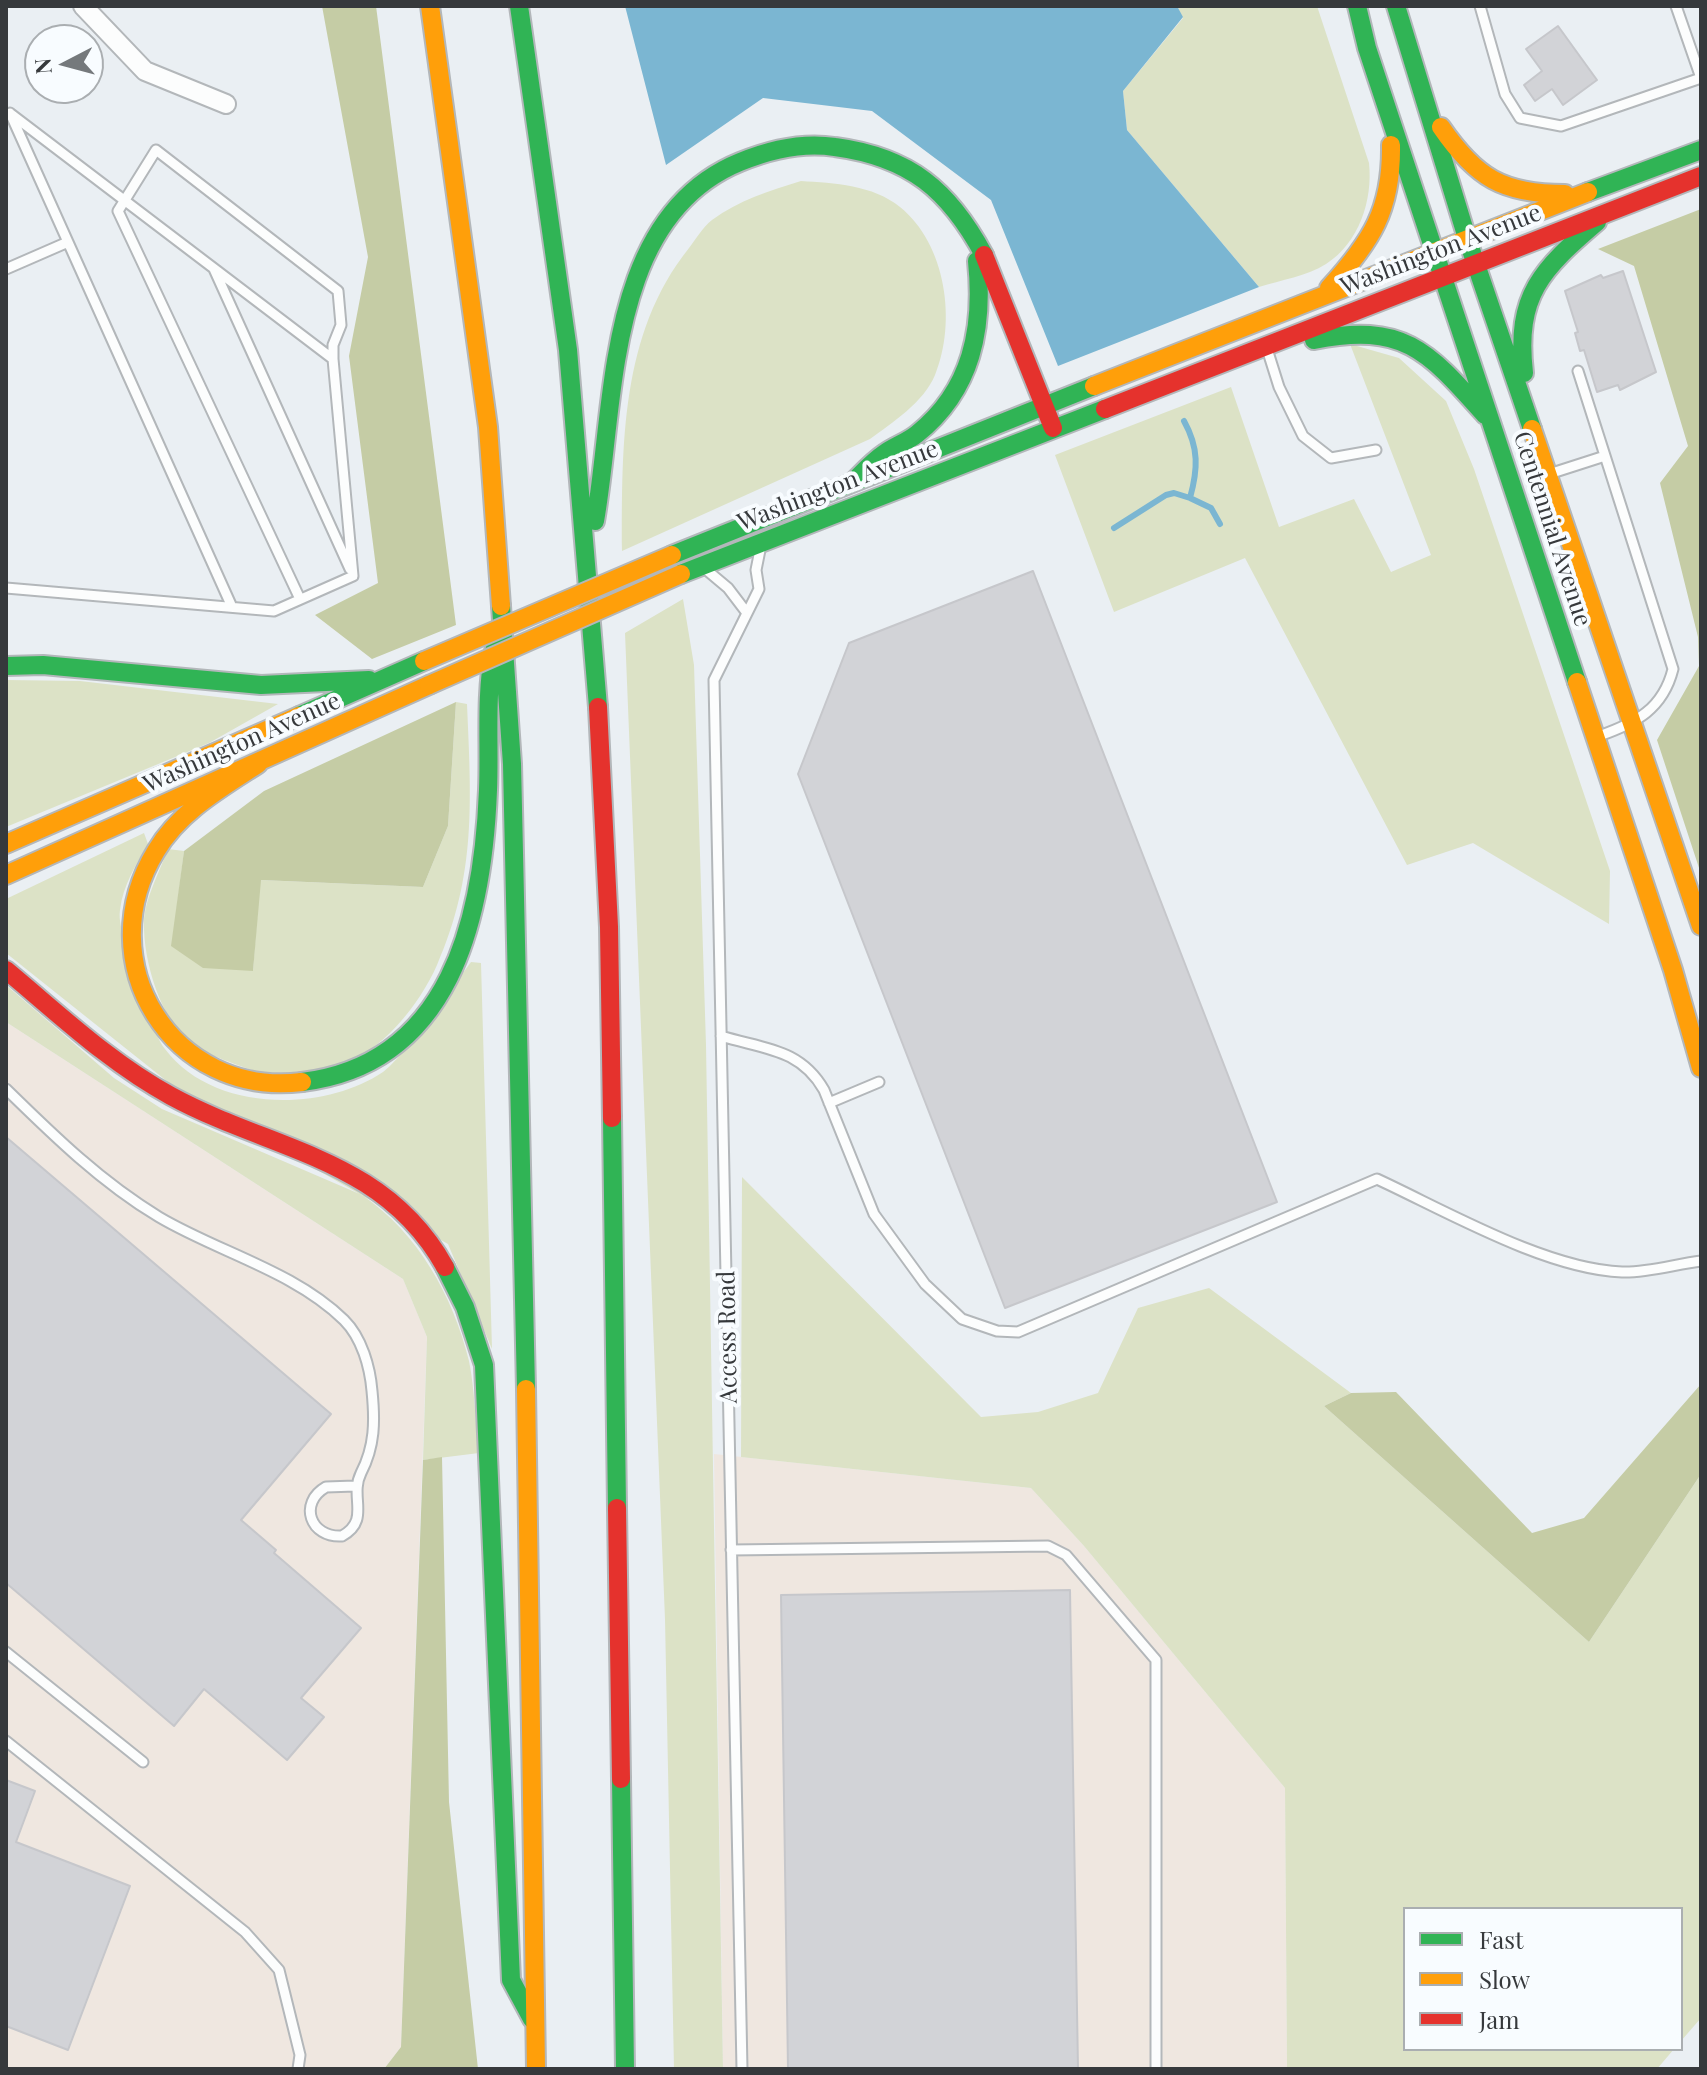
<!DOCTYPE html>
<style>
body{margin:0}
#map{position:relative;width:1707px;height:2075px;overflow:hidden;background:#eaeff3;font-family:"Playfair Display",serif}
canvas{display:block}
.frame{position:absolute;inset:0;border:8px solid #36393c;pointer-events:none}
.legend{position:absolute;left:1403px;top:1907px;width:280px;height:144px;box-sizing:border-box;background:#f8fcff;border:2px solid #aaaeb1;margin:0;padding:10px 14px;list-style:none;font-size:24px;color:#36393c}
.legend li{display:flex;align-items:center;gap:16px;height:40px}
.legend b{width:40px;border:2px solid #aaaeb1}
.north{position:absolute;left:24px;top:24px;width:80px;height:80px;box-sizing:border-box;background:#f8fcff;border:2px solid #aaaeb1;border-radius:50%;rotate:264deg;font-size:22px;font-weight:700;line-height:32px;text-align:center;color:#36393c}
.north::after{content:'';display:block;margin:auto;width:28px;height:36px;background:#75797c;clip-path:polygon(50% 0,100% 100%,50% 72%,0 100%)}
</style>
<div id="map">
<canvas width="1707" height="2075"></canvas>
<div class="frame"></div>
<ul class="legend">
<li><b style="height:10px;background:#30b455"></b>Fast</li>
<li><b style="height:10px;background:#ff9f0a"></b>Slow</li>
<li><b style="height:10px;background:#e5322d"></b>Jam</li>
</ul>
<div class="north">N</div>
</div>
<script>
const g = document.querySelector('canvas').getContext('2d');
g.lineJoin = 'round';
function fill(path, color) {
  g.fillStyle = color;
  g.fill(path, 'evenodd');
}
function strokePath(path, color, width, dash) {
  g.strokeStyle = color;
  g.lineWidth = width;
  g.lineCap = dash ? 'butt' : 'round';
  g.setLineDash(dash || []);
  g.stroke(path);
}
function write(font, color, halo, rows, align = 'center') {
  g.font = font + ' "Playfair Display",serif';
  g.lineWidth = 8;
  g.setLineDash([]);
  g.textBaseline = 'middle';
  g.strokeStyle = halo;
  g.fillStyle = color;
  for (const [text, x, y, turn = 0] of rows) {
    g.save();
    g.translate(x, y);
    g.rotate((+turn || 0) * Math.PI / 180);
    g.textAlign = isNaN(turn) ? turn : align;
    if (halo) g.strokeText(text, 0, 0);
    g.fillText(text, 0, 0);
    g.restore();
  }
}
fill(new Path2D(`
 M6,1022L403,1279L427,1337L401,2047L384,2069H6Z
 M714,1454L1031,1488L1084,1546L1285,1788L1287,2069H723Z`), '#efe7e0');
fill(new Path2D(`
 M1177,6H1317L1369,163C1373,200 1359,243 1326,264C1307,276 1281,280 1259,287L1127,130L1123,91L1183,18Z
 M801,181C834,183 873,185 900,207C946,244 957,322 935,375C924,402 892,423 870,439L622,551C622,446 620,334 689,248C696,239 703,227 712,220C739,200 769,191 801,181Z
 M1350,344L1399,358L1446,401L1474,469L1610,871L1609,924L1473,843L1407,865L1245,558L1114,612L1055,455L1231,387L1279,527L1354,499L1391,572L1431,555Z
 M683,599L694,665L706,1045L723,2069H674L665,1619L625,633Z
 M6,680L80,681L278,704L209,743L6,827Z
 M456,702L467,704C471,800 477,874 437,965C420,1004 380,1055 337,1066C322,1070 273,1075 259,1072C244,1068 203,1053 191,1044C161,1021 143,960 144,923C144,900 160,871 168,849L184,851L172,946L253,971L260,880L423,887L448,826Z
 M144,833L148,844C136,865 123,885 120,910C117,929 133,957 139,974C146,996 151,1031 165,1049C212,1112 322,1113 383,1072C404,1057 452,987 471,962L481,963L492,1349L448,1244L183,1094L6,953V899Z
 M6,985L114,1078L162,1109L362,1195C418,1233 453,1296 469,1361C475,1390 475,1423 479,1453L423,1460L427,1337L403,1279L6,1022Z
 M742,1177L981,1417L1038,1412L1098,1393L1138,1308L1209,1288L1351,1393L1324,1406L1589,1642L1701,1474V2018L1681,2041V1909H1405V2049H1674L1657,2069H1287L1285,1788L1084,1546L1031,1488L741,1457Z`), '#dce2c6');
fill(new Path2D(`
 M322,6H376L456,625L372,659L315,615L378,583L349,356L368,257Z
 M1701,209V874L1657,740L1699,666L1698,637L1660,483L1688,446L1634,266L1598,249Z
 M456,702L448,826L423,887L261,880L253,971L203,968L171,946L184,851L264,791Z
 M1701,1384V1474L1589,1642L1324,1406L1351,1393L1396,1392L1532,1533L1584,1518Z
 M442,1457L449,1802L478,2069H384L401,2047L423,1460Z`), '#c5cca5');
fill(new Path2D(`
 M625,6H1177L1183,17L1123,91L1127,130L1259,287L1058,366L991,200L872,111L763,98L666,165Z`), '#7bb6d2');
strokePath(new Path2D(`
 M1184,421C1199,448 1198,469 1190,498L1211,508L1220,524
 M1114,528L1166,495L1174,493L1190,498`), '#7bb6d2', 6);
const building = new Path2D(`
 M1558,26L1597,80L1563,105L1552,89L1535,101L1524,85L1542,71L1526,49Z
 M1623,271L1656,372L1620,390L1618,385L1597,392L1584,350L1580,351L1575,333L1578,332L1565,291L1601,275L1603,278Z
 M1033,571L1277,1202L1005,1308L798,774L849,643Z
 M6,1137L331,1414L241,1520L276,1550L274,1553L361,1628L301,1698L324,1717L287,1760L204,1689L174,1726L6,1583Z
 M1070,1590L1078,2069H788L781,1595Z
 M6,1780L35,1791L16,1842L130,1886L68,2050L6,2026Z`);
fill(building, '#d2d3d7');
strokePath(building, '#c6c7cb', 2);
const lane = new Path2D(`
 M1480,6L1505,94L1520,118L1561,126L1701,78L1676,6
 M10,113L232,607
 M11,114L333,359
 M6,269L68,242
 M214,269L350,569
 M1268,352L1279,387L1303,436L1331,458L1376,450
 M1578,371L1673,669C1663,709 1636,723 1599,736
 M1549,474L1605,456
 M703,567L728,588L747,613
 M6,588L274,611L353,576L333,359V345L341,325L338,291L156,150L118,211L300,599
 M721,1036C763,1049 800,1048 824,1090L874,1214L925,1284L962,1319L997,1331L1018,1332L1377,1179C1446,1211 1546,1269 1622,1272C1647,1273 1676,1264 1701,1261
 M6,1089C54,1136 101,1182 159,1217C218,1252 294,1271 344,1320C362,1338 370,1367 372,1391C375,1421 375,1446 361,1473C349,1497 371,1520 342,1536C310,1538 298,1503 326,1487L355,1486
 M829,1103L879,1082
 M731,1550L1048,1546L1066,1555L1156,1660V2069
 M6,1652L143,1762
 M6,1741L245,1932L279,1970L300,2055L298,2069
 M742,2069L714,680L759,589L756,570L761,545`);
const street = new Path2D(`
 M83,6L145,71L226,104`);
const fast = new Path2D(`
 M519,6L568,350L598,707
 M1357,6L1367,48L1577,682
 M1396,6L1467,238L1532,429
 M1588,192L1701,150
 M1314,340C1404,322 1428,351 1485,415
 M1524,373C1515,295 1542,269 1597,222
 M853,482C863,472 873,461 885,453C895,446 907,442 917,434C972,390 984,328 977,261
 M595,521C616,403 605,217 740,162C769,150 803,142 835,147C910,157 949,190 984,255
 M672,555L1094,386
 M681,574L1105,409
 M501,606L512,764L526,1389
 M6,666L43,665L261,685L369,680
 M299,716L424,661
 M302,1082C451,1064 483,918 488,790C490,743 485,698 494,651
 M612,1118L617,1508
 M445,1267L465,1307L484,1365L511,1980L532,2019
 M621,1779L625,2069`);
const slow = new Path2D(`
 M430,6L488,427L501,606
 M1441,127C1476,178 1503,194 1565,194
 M1329,288C1371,242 1392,210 1391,145
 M1094,386L1588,192
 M1532,429L1701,926
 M1577,682L1673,970L1701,1068
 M258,764C221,788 179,812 156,851C88,962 172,1098 302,1082
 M6,844L299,716
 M6,875L429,685
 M526,1389L536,2069`);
const jam = new Path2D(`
 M984,255L1053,428
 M1105,409L1701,176
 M598,707L609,927L612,1118
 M6,970C59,1014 110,1063 171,1096C272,1151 384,1157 445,1267
 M617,1508L621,1779`);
strokePath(lane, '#b3b7ba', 13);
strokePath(street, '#b3b7ba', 22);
strokePath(fast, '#b3b7ba', 22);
strokePath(slow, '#b3b7ba', 22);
strokePath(jam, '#b3b7ba', 22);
strokePath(lane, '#fcfdfd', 9);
strokePath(street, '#fcfdfd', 18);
strokePath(fast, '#30b455', 18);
strokePath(slow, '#ff9f0a', 18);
strokePath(jam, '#e5322d', 18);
const slowBridge = new Path2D(`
 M424,661L672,555
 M429,685L681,574`);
strokePath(slowBridge, '#b3b7ba', 22, []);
strokePath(slowBridge, '#ff9f0a', 18);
write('24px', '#36393c', '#f8fcff', [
 ["Washington Avenue",1441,250,-21],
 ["Washington Avenue",838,486,-21],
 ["Centennial Avenue",1552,529,72],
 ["Washington Avenue",242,743,-24],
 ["Access Road",728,1337,-91]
]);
</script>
